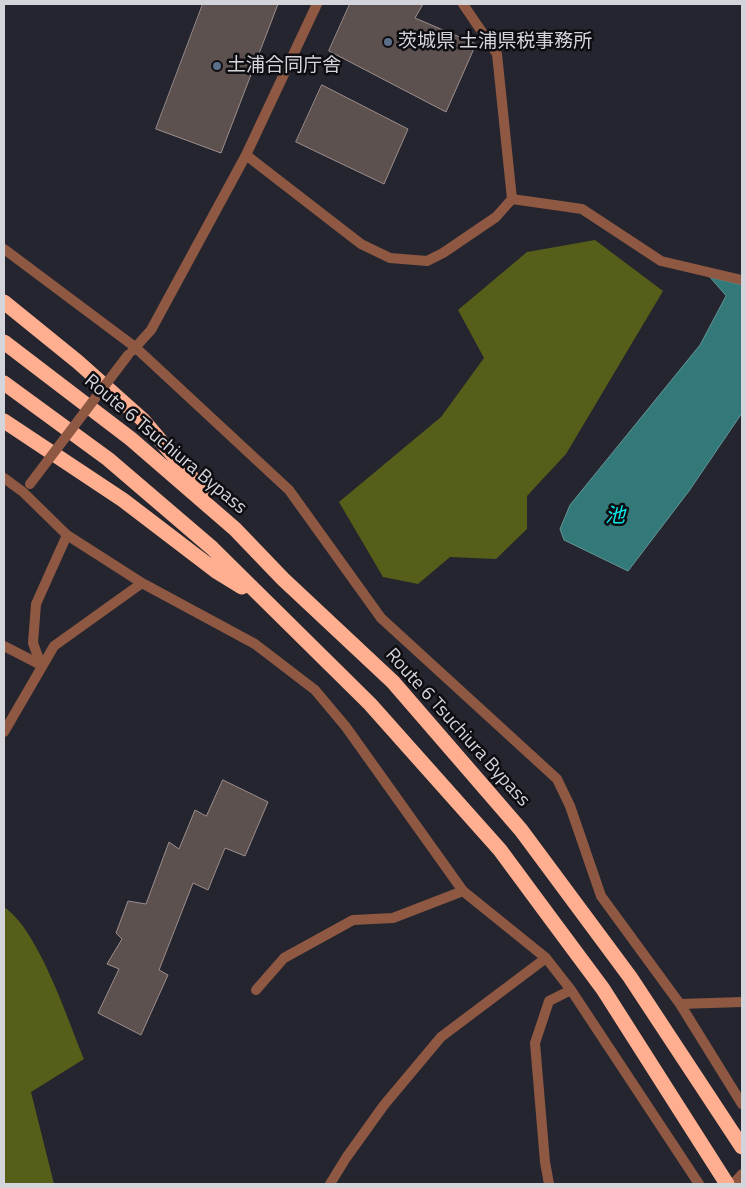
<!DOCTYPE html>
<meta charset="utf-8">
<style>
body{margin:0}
#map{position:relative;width:746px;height:1188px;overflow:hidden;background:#24252e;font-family:"Titillium Web",sans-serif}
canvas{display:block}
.frame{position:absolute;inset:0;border:5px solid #d4d5db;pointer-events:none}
</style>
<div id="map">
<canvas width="746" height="1188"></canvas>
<div class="frame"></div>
</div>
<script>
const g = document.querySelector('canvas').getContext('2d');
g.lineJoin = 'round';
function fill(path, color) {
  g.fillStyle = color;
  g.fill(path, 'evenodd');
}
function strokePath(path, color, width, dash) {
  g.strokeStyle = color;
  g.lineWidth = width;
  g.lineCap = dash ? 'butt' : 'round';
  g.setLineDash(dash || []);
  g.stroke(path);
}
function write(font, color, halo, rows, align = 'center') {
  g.font = font + ' "Titillium Web","Noto Sans JP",sans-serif';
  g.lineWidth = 5;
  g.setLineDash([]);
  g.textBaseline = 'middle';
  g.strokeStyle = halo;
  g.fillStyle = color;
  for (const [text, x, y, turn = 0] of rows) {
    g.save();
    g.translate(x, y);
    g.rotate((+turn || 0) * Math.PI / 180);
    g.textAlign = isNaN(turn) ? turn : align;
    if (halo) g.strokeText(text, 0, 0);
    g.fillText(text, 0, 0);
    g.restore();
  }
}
fill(new Path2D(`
 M595,240L663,291L566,454L527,496V529L496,559L450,557L418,584L383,577L339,502L441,417L484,358L458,310L527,252Z
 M4,907C38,929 68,1020 84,1059L31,1092L54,1184H4Z`), '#565e19');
const water = new Path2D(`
 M710,277L742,285V413L689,491L628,571L564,540L560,529L570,505L700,345L726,296Z`);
fill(water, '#347979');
strokePath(water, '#649596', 1);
const building = new Path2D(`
 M203,4H278L221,153L156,129Z
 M350,4H423L415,18L476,44L446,112L329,51Z
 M322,85L408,129L384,184L296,142Z
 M223,780L268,802L245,856L225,848L208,890L193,883L159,970L168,975L141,1035L98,1013L119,969L107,964L122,939L116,933L128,901L146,904L169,842L179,849L195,810L206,816Z`);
fill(building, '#5d514f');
strokePath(building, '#9c8e8d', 1);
strokePath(new Path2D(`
 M256,990L284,958L353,920L393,918L463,891`), '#8e5843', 10);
strokePath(new Path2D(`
 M246,155L361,244L390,258L427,261L443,253L496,217L512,199L497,54L463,4
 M512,199L582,209L661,261L742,280
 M4,249L135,347L289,490L381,618L557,779L570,806L601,896L680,1004L742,1104
 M132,351L151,330L246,155L317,4
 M4,478L23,492L67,535L142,583L255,644L315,690L346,727L463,891L546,958L571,990L699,1184
 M4,646L41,665
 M41,665L33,643L36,604L67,535
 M4,732L54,646L142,583
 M680,1004L742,1002
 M330,1184L346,1158L384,1105L441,1037L546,958
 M549,1184L545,1162L535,1043L549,1001L571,990
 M733,1184L742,1174`), '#8e5843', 10);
strokePath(new Path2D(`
 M4,302L78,362L143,420L205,493
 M4,342L131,439L235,529L283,579L393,682L521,830L630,977L742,1147
 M4,383L108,459L212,548L370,704L500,850L551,919L603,989L727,1184
 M4,421L123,500L216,571L242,587`), '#ffae8f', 15);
strokePath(new Path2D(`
 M30,484L128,355`), '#8e5843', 10);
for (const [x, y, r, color] of [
 [388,42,5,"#5c6f8a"],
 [217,66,5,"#5c6f8a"]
]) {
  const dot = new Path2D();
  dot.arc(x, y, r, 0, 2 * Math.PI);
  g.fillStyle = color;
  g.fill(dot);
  strokePath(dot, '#0e0e12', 2);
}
write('19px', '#d4d5db', '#0e0e12', [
 ["茨城県 土浦県税事務所",398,42],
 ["土浦合同庁舎",227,66]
], 'left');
write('19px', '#d4d5db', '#0e0e12', [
 ["Route 6 Tsuchiura Bypass",165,445,40],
 ["Route 6 Tsuchiura Bypass",457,728,48]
]);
write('italic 20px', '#07ebed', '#0e0e12', [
 ["池",615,517]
]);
</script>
